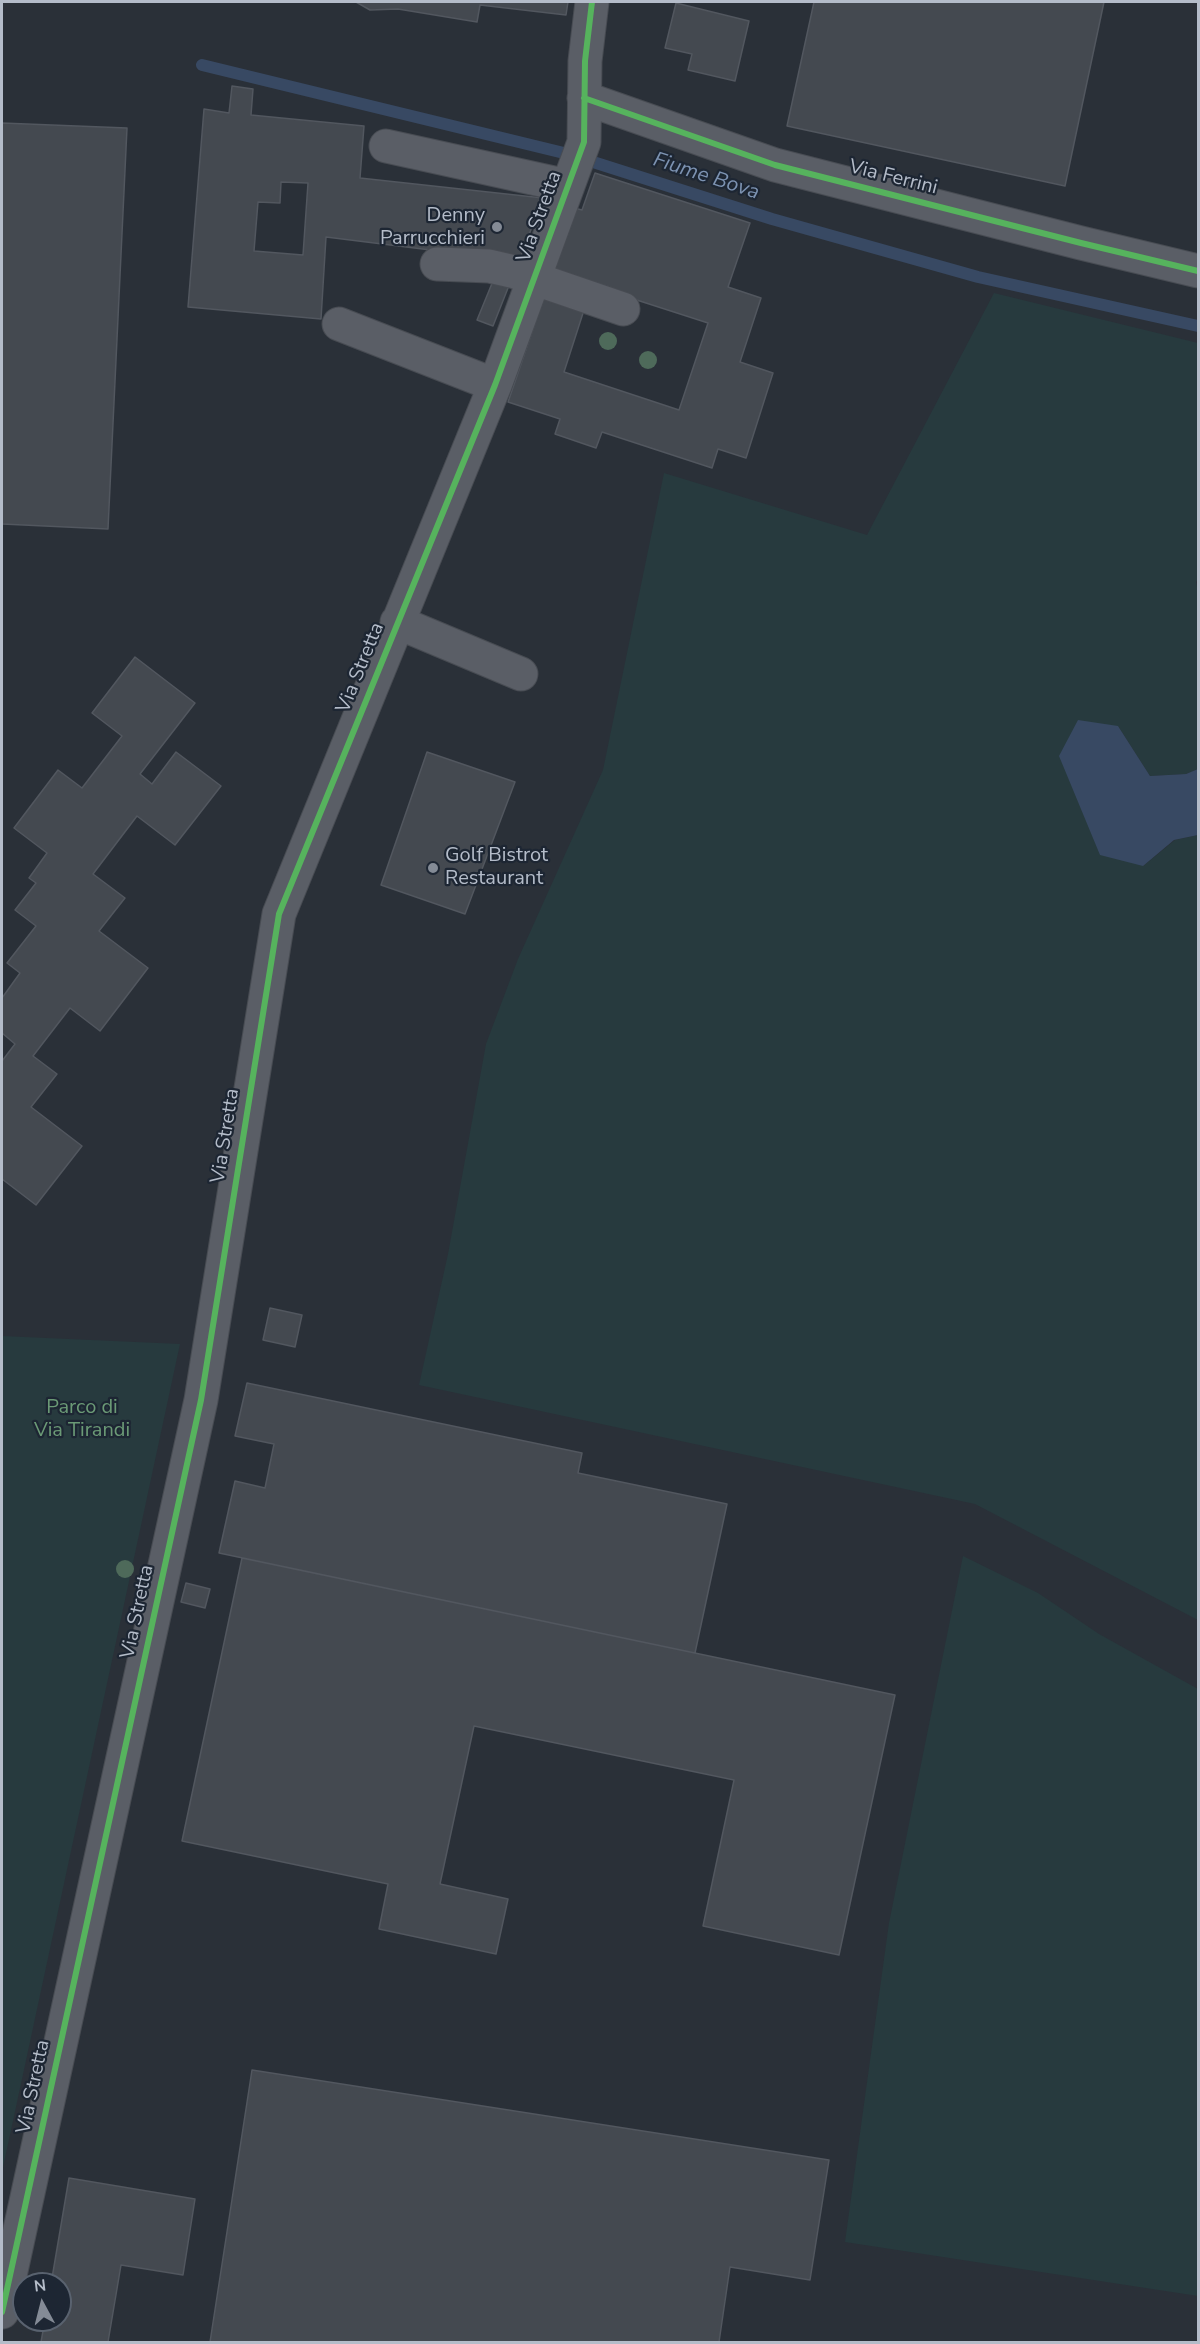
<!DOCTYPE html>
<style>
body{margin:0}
#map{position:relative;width:1200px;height:2344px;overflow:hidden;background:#2a3038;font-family:"Nunito Sans",sans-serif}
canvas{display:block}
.frame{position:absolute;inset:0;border:3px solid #b4bcc9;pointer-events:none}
.north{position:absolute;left:12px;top:2272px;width:60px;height:60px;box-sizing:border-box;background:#1d2633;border:2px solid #59626f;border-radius:50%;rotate:353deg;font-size:16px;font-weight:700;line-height:24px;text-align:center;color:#b4bcc9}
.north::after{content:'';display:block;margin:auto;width:21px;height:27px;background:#848b96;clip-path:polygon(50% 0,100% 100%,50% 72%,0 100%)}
</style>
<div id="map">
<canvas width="1200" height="2344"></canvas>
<div class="frame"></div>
<div class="north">N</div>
</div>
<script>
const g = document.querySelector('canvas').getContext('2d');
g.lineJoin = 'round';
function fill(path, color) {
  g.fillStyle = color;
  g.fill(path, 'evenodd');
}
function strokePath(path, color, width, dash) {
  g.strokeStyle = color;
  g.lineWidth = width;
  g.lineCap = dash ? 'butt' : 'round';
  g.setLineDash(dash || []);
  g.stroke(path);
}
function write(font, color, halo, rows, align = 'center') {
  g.font = font + ' "Nunito Sans",sans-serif';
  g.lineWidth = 4.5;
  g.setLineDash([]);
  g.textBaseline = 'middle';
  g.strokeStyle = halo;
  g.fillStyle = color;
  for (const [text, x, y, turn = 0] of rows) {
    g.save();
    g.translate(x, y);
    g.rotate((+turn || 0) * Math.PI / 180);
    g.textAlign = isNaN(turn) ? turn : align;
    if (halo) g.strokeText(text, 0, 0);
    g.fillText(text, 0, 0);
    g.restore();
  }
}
fill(new Path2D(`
 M994,293L1198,343V579L1196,582L1198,591V769L1186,774L1150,776L1118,726L1143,866L1175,840L1198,835V1620L975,1504L419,1385L448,1254L486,1044L518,959L603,770L664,473L867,535Z
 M2,1336L180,1344L2,2172Z
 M963,1556L1038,1593L1099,1634L1198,1689V2296L845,2242L889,1923Z`), '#273a3e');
fill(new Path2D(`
 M1078,720L1118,726L1150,776L1186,774L1198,769V835L1174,840L1143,866L1100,855L1059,756Z`), '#384963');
strokePath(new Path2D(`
 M202,65L568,154L772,219L978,277L1198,326`), '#384963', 12);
const building = new Path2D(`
 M356,2H568L566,15L480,5L477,22L398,9L370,10Z
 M814,2H1104L1065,186L787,126Z
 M676,3L749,21L735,81L688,70L692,54L665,48Z
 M232,86L253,89L251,115L364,126L360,178L543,198L519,261L326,237L321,319L188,307L204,109L229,113ZM281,182L308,183L303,255L254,251L258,202L280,203Z
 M2,123L127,128L108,529L2,524Z
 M595,173L750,223L728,287L761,298L740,362L773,373L746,458L718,449L712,468L602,432L596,448L555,434L560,419L508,402L545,294L585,307L564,372L679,410L708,323L553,273L574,208L582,210Z
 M495,276L510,283L493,326L477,320Z
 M135,657L195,703L140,774L152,784L176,752L221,786L175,845L137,816L93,874L125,898L99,931L148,968L100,1031L70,1008L33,1056L57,1074L31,1107L82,1146L36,1205L2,1179V1061L15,1044L2,1033V998L20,973L7,963L36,926L15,910L36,883L29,878L47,853L14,828L58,770L82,788L122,736L92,713Z
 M427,752L515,782L465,914L381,885Z
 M270,1308L302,1315L295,1347L263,1340Z
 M247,1383L582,1453L578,1473L727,1504L695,1653L219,1553L235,1481L265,1488L274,1444L235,1436Z
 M242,1558L895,1695L839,1955L703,1926L734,1780L474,1726L440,1884L508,1899L496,1954L379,1929L388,1884L182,1841Z
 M186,1583L210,1589L205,1608L181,1602Z
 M252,2070L829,2160L810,2280L730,2267L719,2342H210Z
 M69,2178L195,2199L183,2275L121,2265L108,2342H41L45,2320H60V2284H51Z`);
fill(building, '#444950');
strokePath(building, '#52575f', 1.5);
const minor = new Path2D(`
 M584,98L775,165L1081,243L1198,271
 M386,146L568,186
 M437,264L489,266L515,272L623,309
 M339,324L495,385
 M397,622L521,674
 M2,2312L201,1400L279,914L495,385L584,142L585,61L592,2`);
strokePath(minor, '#484c53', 35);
strokePath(minor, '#5a5e66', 33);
strokePath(new Path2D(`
 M584,98L775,165L1081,243L1198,271
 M2,2312L201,1400L279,914L495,385L584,142L585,61L592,2`), '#56b35d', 6);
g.fillStyle = '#4e6a5a';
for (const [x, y] of [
 [608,341],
 [648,360],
 [125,1569]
]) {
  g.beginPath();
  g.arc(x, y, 9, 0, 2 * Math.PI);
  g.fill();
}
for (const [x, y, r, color] of [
 [497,227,6,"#848b96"],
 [433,868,6,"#848b96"]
]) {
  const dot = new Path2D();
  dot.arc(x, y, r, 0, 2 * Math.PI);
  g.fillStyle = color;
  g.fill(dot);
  strokePath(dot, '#1d2633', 2);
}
write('20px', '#b4bcc9', '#1d2633', [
 ["Via Ferrini",893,178,14],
 ["Via Stretta",540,217,-70],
 ["Via Stretta",361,668,-68],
 ["Via Stretta",226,1136,-81],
 ["Via Stretta",138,1612,-78],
 ["Via Stretta",34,2087,-78]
]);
write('20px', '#b4bcc9', '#1d2633', [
 ["Denny",485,216],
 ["Parrucchieri",485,239],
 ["Golf Bistrot",445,856,"left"],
 ["Restaurant",445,879,"left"]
], 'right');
write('20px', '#6b9a76', '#1d2633', [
 ["Parco di",82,1408],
 ["Via Tirandi",82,1431]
]);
write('italic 21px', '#7c92b1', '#1d2633', [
 ["Fiume Bova",706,177,18]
]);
</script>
